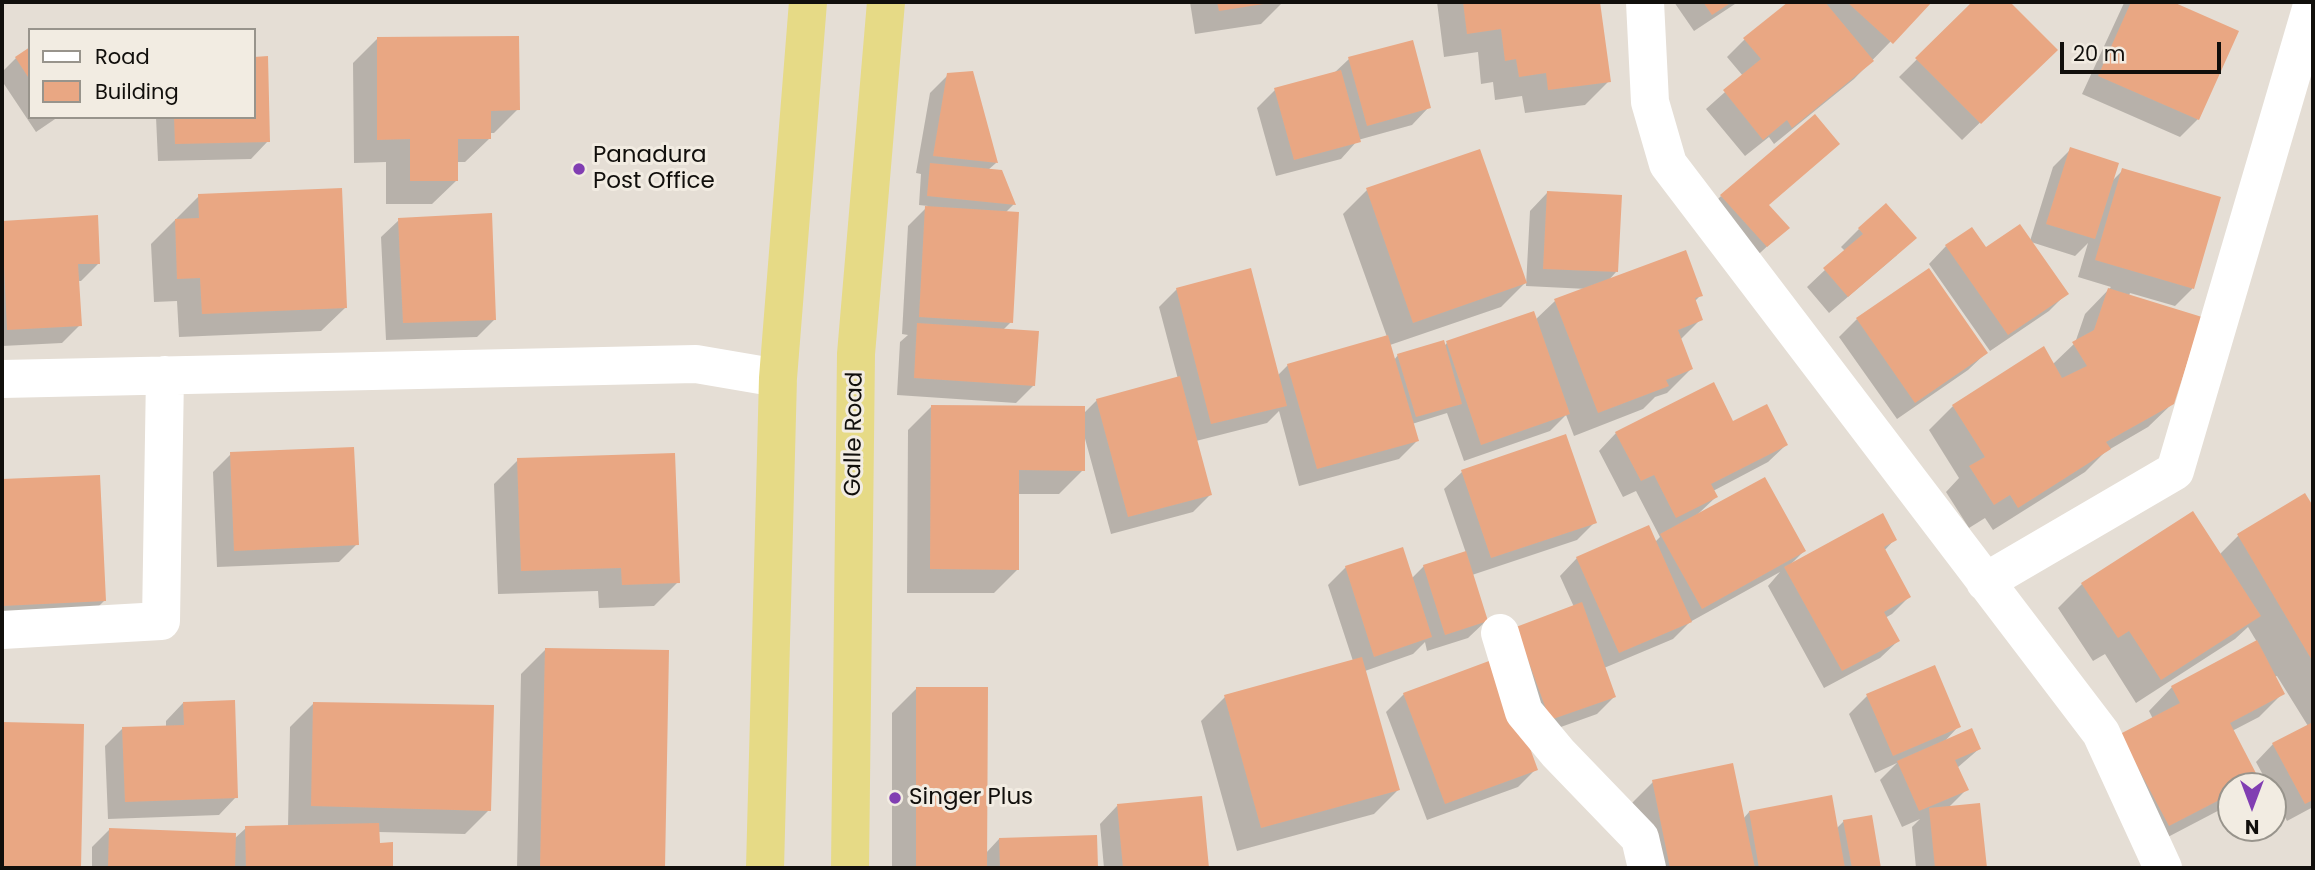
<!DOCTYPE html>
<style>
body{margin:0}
#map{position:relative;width:2315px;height:870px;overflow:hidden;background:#e5ded5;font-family:Poppins,sans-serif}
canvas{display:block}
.frame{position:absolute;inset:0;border:4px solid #110f0c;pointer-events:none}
.legend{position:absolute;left:28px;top:28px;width:228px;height:91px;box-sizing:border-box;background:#f2ece2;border:2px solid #98948c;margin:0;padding:9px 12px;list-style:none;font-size:21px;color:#110f0c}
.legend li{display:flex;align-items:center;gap:14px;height:35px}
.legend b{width:35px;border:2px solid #98948c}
.north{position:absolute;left:2217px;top:772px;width:70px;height:70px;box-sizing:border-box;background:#f2ece2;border:2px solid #98948c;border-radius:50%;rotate:180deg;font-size:19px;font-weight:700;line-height:28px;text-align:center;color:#110f0c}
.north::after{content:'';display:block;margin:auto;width:24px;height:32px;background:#813eb2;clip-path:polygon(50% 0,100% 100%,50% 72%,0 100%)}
.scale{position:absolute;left:2060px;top:42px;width:161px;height:32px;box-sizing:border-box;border:4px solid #110f0c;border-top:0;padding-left:9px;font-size:21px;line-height:24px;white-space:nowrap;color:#110f0c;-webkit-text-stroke:5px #f2ece2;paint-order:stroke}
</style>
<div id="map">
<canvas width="2315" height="870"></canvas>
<div class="frame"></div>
<ul class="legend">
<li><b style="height:9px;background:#fff"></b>Road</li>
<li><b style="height:19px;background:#e9a783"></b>Building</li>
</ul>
<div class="north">N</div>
<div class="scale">20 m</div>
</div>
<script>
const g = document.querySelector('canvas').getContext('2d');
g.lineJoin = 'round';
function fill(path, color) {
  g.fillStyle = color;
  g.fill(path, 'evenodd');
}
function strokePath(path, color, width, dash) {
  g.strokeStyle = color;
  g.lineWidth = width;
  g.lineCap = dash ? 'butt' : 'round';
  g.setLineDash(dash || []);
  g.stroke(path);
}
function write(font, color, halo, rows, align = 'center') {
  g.font = font + ' Poppins,sans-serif';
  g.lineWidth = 6;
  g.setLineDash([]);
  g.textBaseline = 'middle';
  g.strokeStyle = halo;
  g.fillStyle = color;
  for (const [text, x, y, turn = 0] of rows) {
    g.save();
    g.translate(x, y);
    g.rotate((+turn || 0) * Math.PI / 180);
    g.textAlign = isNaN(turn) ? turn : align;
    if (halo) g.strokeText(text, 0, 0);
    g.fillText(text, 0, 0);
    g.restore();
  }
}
fill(new Path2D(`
 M1190,2H1283L1261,24L1195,34Z
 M1437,2H1599L1609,81L1585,105L1525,113L1522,96L1495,100L1493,82L1481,84L1478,52L1444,57Z
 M1674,2H1738L1694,31Z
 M1791,2H1929L1854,79L1774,144L1769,137L1745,156L1706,109L1743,76L1727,57L1744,40Z
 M1975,2H2008L2055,50L1962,140L1899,77Z
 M2120,2H2180L2177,5L2237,32L2198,119L2180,137L2082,94L2124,3Z
 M377,39L518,109L494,133H489V139L465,162H456V181L432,204H386V162L354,163L353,63Z
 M30,49V117H58L36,132L2,81V72L16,58Z
 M254,58H267L268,141L251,159L158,161L156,117H254Z
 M1349,59L1429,107L1412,125L1358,140L1341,159L1276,176L1257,108L1275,90L1333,74Z
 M971,73L996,163L988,170L1014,204L1005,213L1011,322L1003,330L1034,385L1016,403L897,395L900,342L908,335L902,334L908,226L928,206L919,205L921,174L916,173L930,93L948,75Z
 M2071,149L2111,182L2123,170L2219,199L2192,289L2175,306L2130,293L2129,296L2173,403L2148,427L2105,452L2085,472L1993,530L1985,518L1969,528L1946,492L1959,478L1929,430L1953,406L2044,348L2053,364L2075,343L2085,314L2111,287L2078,277L2088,243L2075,256L2031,242L2066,294L2049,311L1990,351L1929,264L1946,246L1986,250L2030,241L2053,167Z
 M1367,190L1525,283L1501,307L1390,345L1394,360L1398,355L1444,346L1447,343L1533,313L1535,320L1555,301L1587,289L1526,286L1530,211L1547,193L1616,272L1607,282L1701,295L1694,302L1701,319L1680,340L1691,369L1667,393L1655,397L1643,409L1574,436L1566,415L1550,431L1464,461L1447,413L1412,424L1417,441L1399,459L1299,486L1279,411L1267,423L1196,441L1210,495L1193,512L1111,534L1084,435L1083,470L1059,494H1018V569L994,593H907L908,430L931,407L1083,414L1097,400L1178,379L1159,307L1177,289L1277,376L1288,365L1387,337L1343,214Z
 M199,196L345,308L321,331L179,337L177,301L154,302L151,244Z
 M1721,196L1787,228L1748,264L1704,213Z
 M96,217L99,263L81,281H77L80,325L62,343L2,346V222Z
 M399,220L495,319L477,337L386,340L381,237Z
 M1859,229L1897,255L1829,313L1807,287L1845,251L1841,247Z
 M1857,319L1986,353L1968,370L1897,419L1839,337Z
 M1733,423L1786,445L1768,462L1713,491L1716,497L1698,514L1804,551L1791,564L1895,539L1884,551L1909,597L1892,614L1885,618L1898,641L1880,658L1824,688L1768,586L1780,572L1690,622L1673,639L1604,668L1614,697L1597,714L1533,737L1500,646L1574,607L1560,576L1577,558L1655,542L1660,537L1636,491L1623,497L1599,451L1616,433Z
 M231,454L357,544L339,562L217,567L213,472Z
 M518,460L678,582L654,606L599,608L598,591L498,594L494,484Z
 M1462,472L1595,522L1577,540L1472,575L1486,621L1468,638L1427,651L1425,642L1413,654L1365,671L1398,790L1374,814L1237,851L1201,721L1225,697L1353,661L1328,585L1346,567L1411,579L1424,566L1466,553L1444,489Z
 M99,477L104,601L76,629L2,632V481Z
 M2305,496L2313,510V807L2287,821L2273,795V786H2269L2256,762L2273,744L2308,726L2277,676L2274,677L2283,693L2259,717L2232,731L2257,779L2250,786H2231V804L2145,849L2098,759L2153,719L2149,711L2172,687L2257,642L2248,627L2235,639L2136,703L2105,654L2093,661L2058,608L2082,584L2219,555L2238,536Z
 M545,650L667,652L663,868H517L521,674Z
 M1934,667L1959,726L1943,743L1979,749L1957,768L1966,790L1948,808L1979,805L1985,868H1916L1912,827L1920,819L1902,827L1880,780L1897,763L1875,773L1849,714L1867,696Z
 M916,689L986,853L999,839L1095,837L1096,868H892V713Z
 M1404,694L1536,769L1518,787L1427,820L1386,712Z
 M183,703L236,797L219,815L108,819L105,746L123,728L166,727V721Z
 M314,703L489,810L465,834L378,832V845L391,844V868H92V847L110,829L234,839L246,828L288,827L290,727Z
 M2,724L82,726L79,868H2Z
 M1653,782L1743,819L1749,812L1836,829L1844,821L1871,817L1879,868H1642L1629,806Z
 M1201,798L1208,868H1104L1100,824L1117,806Z`), '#0003');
fill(new Path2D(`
 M1217,2H1270V3L1219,11Z
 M1463,2H1600L1611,82L1548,90L1546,73L1519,77L1516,59L1505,61L1501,29L1467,34Z
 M1703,2H1732L1712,15Z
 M1788,2H1825L1874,61L1792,128L1787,120L1763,140L1723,90L1761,59L1743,38Z
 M1847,2H1932L1893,44Z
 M1972,2H2010L2058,50L1981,124L1915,58Z
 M2131,2H2173L2239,31L2199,120L2098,76Z
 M519,36L520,110L491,111V139H458V181H410V139L377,140V37Z
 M1413,40L1431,108L1367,126L1348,57Z
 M30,47V80L15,57Z
 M268,56L270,142L175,144L174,117H254V57Z
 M1341,70L1361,142L1294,160L1274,88Z
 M973,71L998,163L933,156L947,73Z
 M1815,114L1840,144L1769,205L1790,228L1767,247L1720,195Z
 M2070,147L2119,163L2095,239L2046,224Z
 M1480,149L1527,283L1413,323L1366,188Z
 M930,163L1002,170L1016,205L927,196Z
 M2122,168L2221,197L2194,289L2095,260Z
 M342,188L347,308L202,314L200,278L177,279L175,219L199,218L198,194Z
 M1547,191L1622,195L1618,272L1543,269Z
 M1886,203L1917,238L1848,297L1823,268L1863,234L1858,228Z
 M925,206L1019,212L1013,323L919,317Z
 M492,213L496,320L403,323L398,218Z
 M98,215L100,264H78L82,326L7,330L2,221Z
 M2020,224L2069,294L2008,335L1945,245L1972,227L1986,247Z
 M1686,250L1703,296L1695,298L1703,320L1678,330L1693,369L1666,380L1669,386L1598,413L1554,299Z
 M1251,268L1287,406L1211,424L1176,288Z
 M1929,268L1988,353L1915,403L1856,318Z
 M2108,288L2202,317L2174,404L2106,442L2111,449L2018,508L2010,495L1994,505L1969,466L1985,457L1952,405L2044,346L2062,378L2087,366L2072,342L2094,330Z
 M1534,311L1570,414L1481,445L1446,341Z
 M917,323L1039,331L1035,386L914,378Z
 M1388,335L1419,441L1317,469L1287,364Z
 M1444,340L1462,404L1416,417L1397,354Z
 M1180,376L1212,495L1128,517L1096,399Z
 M1714,382L1733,421L1767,404L1788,445L1711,484L1718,497L1676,518L1654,475L1641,481L1615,432Z
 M931,405L1085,406V471L1019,470V570L930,569Z
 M1566,434L1597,523L1491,558L1461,470Z
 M354,447L359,545L234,551L230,452Z
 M675,453L680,583L622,585L621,568L521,571L517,458Z
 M100,475L106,601L2,606V479Z
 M1765,477L1806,551L1702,609L1660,534Z
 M2305,493L2313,506V662L2237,534Z
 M2193,511L2261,616L2161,680L2129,631L2118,638L2081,583Z
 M1883,513L1897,540L1884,547L1911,597L1884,612L1900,641L1842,671L1784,567Z
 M1649,525L1692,622L1619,653L1576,557Z
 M1403,547L1432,637L1374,657L1345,566Z
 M1466,551L1488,621L1445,635L1423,565Z
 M1582,602L1616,697L1550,720L1516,627Z
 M2257,640L2285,694L2230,723L2259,779L2246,786H2231V794L2169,826L2120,734L2180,703L2171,686Z
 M545,648L669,650L665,868H540Z
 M1362,657L1400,790L1261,828L1224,695Z
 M1497,658L1538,770L1445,804L1403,693Z
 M1935,665L1961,727L1893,756L1866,694Z
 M916,687H988L987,868H916Z
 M235,700L238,798L125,802L122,727L184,725L183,702Z
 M313,702L494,705L491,811L311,806Z
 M2,722L84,724L81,868H2Z
 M2313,722V800L2305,804L2272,743Z
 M1972,728L1981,749L1955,760L1969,790L1919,811L1897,761Z
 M1733,763L1755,868H1670L1652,780Z
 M1832,795L1845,868H1759L1749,811Z
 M1202,796L1209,868H1123L1117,804Z
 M1980,803L1987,868H1935L1929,808Z
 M1872,815L1881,868H1852L1843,820Z
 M379,823L380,843L393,842V868H246L245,826Z
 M109,828L236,833L235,868H108Z
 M1097,835L1098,868H1000L999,838Z`), '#e9a783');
strokePath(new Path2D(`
 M1645,2L1650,102L1668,164L2101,733L2163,868
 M2,379L696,364L778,378
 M1985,582L2175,471L2313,2
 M2,630L161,621L165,375
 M1500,633L1524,712L1558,753L1640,838L1647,868`), '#fff', 38);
strokePath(new Path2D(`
 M765,868L778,378L808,2
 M850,868L856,354L886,2`), '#e6da86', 38);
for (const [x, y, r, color] of [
 [579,169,7,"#813eb2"],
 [895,798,7,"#813eb2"]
]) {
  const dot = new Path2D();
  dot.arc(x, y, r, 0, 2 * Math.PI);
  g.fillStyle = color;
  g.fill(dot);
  strokePath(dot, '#f2ece2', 2.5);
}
write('23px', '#110f0c', '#f2ece2', [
 ["Panadura",593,156],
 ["Post Office",593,182],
 ["Singer Plus",909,798]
], 'left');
write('23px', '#110f0c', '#f2ece2', [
 ["Galle Road",855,434,-89]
]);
</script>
